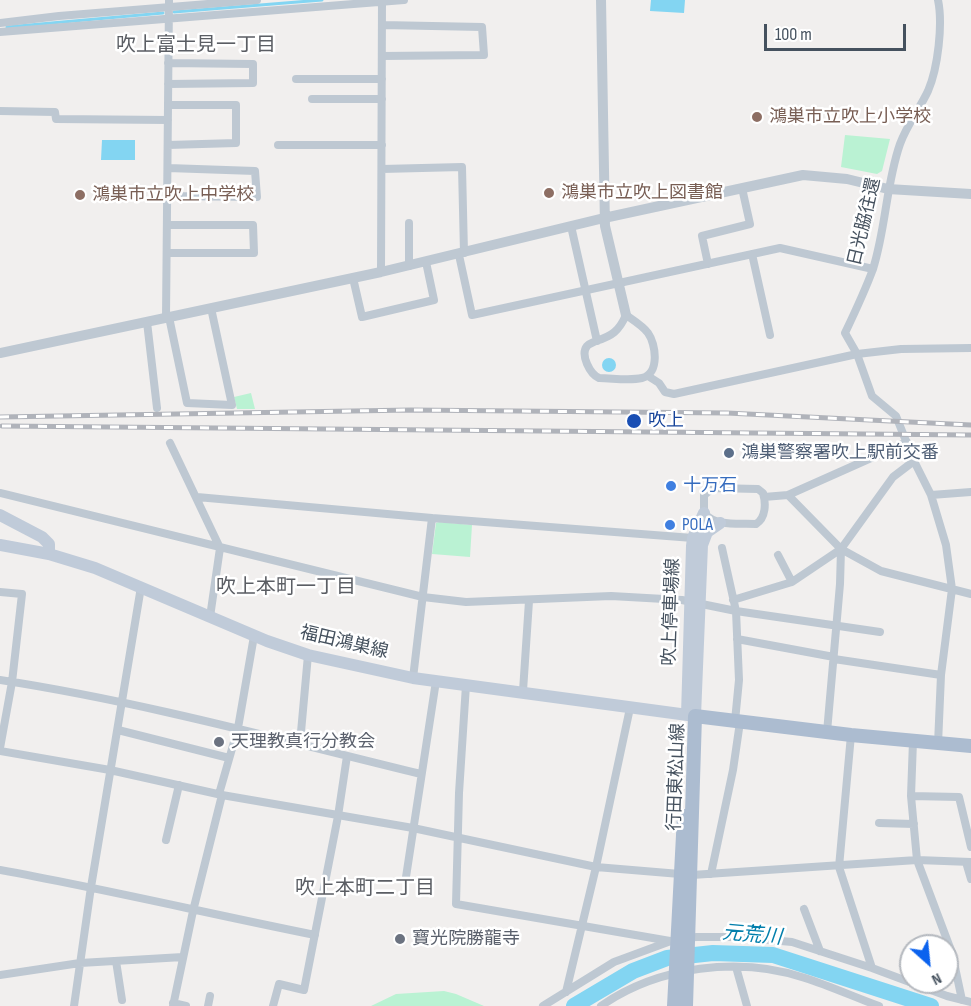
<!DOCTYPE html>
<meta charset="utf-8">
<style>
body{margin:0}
#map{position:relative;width:971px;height:1006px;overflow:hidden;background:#f1efee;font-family:"Sofia Sans Condensed",sans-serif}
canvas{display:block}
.north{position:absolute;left:899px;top:934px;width:60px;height:60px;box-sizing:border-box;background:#fff;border:2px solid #b5b9bf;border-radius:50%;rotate:153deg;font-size:16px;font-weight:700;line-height:24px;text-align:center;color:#45515e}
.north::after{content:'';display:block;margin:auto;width:21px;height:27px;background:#0b62ee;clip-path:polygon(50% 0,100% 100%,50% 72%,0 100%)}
.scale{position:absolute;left:764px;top:24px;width:142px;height:27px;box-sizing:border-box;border:3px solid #45515e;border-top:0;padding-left:8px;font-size:18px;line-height:21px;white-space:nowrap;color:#45515e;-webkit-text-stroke:4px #fff;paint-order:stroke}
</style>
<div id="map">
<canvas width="971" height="1006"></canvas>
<div class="north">N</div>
<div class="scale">100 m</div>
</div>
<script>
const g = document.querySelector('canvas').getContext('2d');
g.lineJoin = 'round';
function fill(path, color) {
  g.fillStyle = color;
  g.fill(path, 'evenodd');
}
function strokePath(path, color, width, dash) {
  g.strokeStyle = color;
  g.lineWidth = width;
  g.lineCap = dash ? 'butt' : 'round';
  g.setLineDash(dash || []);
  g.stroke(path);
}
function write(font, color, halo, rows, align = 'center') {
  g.font = font + ' "Sofia Sans Condensed","Noto Sans JP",sans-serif';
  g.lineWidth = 5;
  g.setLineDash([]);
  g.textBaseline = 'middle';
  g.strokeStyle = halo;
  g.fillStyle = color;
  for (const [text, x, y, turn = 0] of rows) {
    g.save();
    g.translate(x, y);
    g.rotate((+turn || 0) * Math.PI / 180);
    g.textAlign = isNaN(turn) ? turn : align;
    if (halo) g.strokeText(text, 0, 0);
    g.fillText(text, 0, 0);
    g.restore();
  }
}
fill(new Path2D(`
 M845,135L890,139L882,171L877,174L841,167Z
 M251,393L255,409H237L234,397Z
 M439,522L472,525L470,557L432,554L436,523Z
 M444,991L456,994L484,1006H371L396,994Z`), '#baf2d3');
fill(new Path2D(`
 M651,0H685L684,13L650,11Z
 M102,140H135V160H101Z
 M602 365a7 7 0 1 1 14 0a7 7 0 1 1-14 0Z`), '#83d5f2');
strokePath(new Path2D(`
 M174,12L322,0
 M7,27L163,13`), '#83d5f2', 3);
strokePath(new Path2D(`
 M574,1006L633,971L667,958L713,953L773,955L931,1006`), '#83d5f2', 16);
strokePath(new Path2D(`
 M938,0C943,24 938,68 928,91C920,108 907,125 900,144C886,184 886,228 873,269C865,291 855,312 845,333L857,354L872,396L896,416L914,461L931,495L946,545L952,589L941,675L938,744
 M0,23L59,16L257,0
 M0,32L404,0
 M382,56L484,55L482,27L382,25
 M168,63L253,64V83L168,84
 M296,79H382
 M312,99H382
 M0,111L55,112L56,119L168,120
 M168,145L236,143V105H168
 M278,145H382
 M382,169L462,167L464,253
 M168,196L257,197L255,171L168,168
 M409,223V266
 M571,226L597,341
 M167,253H254L253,225H167
 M752,254L770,335
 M459,255L472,315L780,248L873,269
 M708,264L702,236L750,224L742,188
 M381,272L382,0
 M353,278L362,317L434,300L426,262
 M626,315C633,320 643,326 648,333C656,344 660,374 642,378C629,381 612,378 599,378C590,374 580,355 587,346C590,343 592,343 596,341C612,336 619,331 626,315Z
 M166,317L169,0
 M169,317L187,403L232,405L211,308
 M147,322L157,408
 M648,376L659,383L665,392L674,394L857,354L901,349L971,348
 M170,443L220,548L210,617
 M713,488L758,489L763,493C766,503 766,518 756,524C738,523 716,527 704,513V495Z
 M0,493L423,597L466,602L611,596L682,600L736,611L880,632
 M788,495L841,549L881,571L971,594
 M931,495L971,492
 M197,497L432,518L693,538
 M764,497L788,495L907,442
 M722,548L736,611L739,680L735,721
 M778,555L792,582
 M0,592L22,594L12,682L0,748
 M733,600L792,582L841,549L893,477L914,461
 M737,639L834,657
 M834,659L941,675
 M413,678L432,518
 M0,680C143,702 281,740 421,774
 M466,685L459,793L456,904L670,941
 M523,691L529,601
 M118,730L229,758
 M827,732L840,584L841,549
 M851,735L839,867L872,968
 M913,741L911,796L917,860L952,953L962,1000
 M300,743L308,655
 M0,751L110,770L222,795L413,828L596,867L692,875L917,860L971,862
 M219,794L238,728L254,636
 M911,796L959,797L971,847
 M879,823L914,824
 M166,840L179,785
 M966,862L971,879
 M0,870C105,889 210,914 315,935
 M711,874L733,770L740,722
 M406,877L436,681
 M804,909L820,951
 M116,961L122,1000
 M736,967L747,1006
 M0,975L80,963L183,957
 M566,992L596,867L630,708
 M173,1003L186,1006
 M74,1006L91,887L141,587
 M173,1006L193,911L222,795
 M208,1006L210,996
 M273,1006L279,984L304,990L338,816L347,756
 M543,1006L614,962L679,938L697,937H737L792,942L872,968L947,996L971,1002
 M601,1006C658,966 740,956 805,978C830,986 854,997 879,1006`), '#bec8d2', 8);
strokePath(new Path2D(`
 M601,0L605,226L626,315
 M0,353L381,272L604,218L803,175L847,179L888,189L971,194`), '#bec8d2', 10);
strokePath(new Path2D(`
 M0,515L42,537L49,544V554
 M0,545L49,554L95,568L267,641L308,655L413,678L695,716L702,545L707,532L720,523
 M687,715L692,546L693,538L704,513`), '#c0cbd9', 12);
strokePath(new Path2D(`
 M674,1006L684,816
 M686,1006L695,716L851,735L971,746`), '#acbcd0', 14);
const rail = new Path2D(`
 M0,417L411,410L727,413L971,425
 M2,426L971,435`);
strokePath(rail, '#b0b3ba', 5);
strokePath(rail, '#fff', 3, [9]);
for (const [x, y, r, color] of [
 [757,117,6,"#8d6e63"],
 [549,193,6,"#8d6e63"],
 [80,195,6,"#8d6e63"],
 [634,421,8,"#1a4fb4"],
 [729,453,6,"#5c6f8a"],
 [671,486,6,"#3f7fe0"],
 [670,525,6,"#3f7fe0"],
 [219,742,6,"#6b7280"],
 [400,939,6,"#6b7280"]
]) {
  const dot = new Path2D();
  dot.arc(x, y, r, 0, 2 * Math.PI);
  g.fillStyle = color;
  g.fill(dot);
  strokePath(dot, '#fff', 2);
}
write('18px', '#785e54', '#fff', [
 ["鴻巣市立吹上小学校",769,117],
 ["鴻巣市立吹上図書館",561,193],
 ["鴻巣市立吹上中学校",92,195]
], 'left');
write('18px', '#45515e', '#fff', [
 ["日光脇往還",865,222,-77],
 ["吹上停車場線",672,612,-88],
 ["福田鴻巣線",344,643,13],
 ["行田東松山線",677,777,-88]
]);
write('18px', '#164399', '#fff', [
 ["吹上",648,421]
], 'left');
write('18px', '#4e5e75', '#fff', [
 ["鴻巣警察署吹上駅前交番",741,453]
], 'left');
write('18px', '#366cbe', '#fff', [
 ["十万石",683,486],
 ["POLA",682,525]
], 'left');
write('18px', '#5b616d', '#fff', [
 ["天理教真行分教会",231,742],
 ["寶光院勝龍寺",412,939]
], 'left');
write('20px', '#5b5e64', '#fff', [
 ["吹上富士見一丁目",196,46],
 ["吹上本町一丁目",286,588],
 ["吹上本町二丁目",365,889]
]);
write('italic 20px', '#037fac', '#fff', [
 ["元荒川",752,936,5]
]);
</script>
